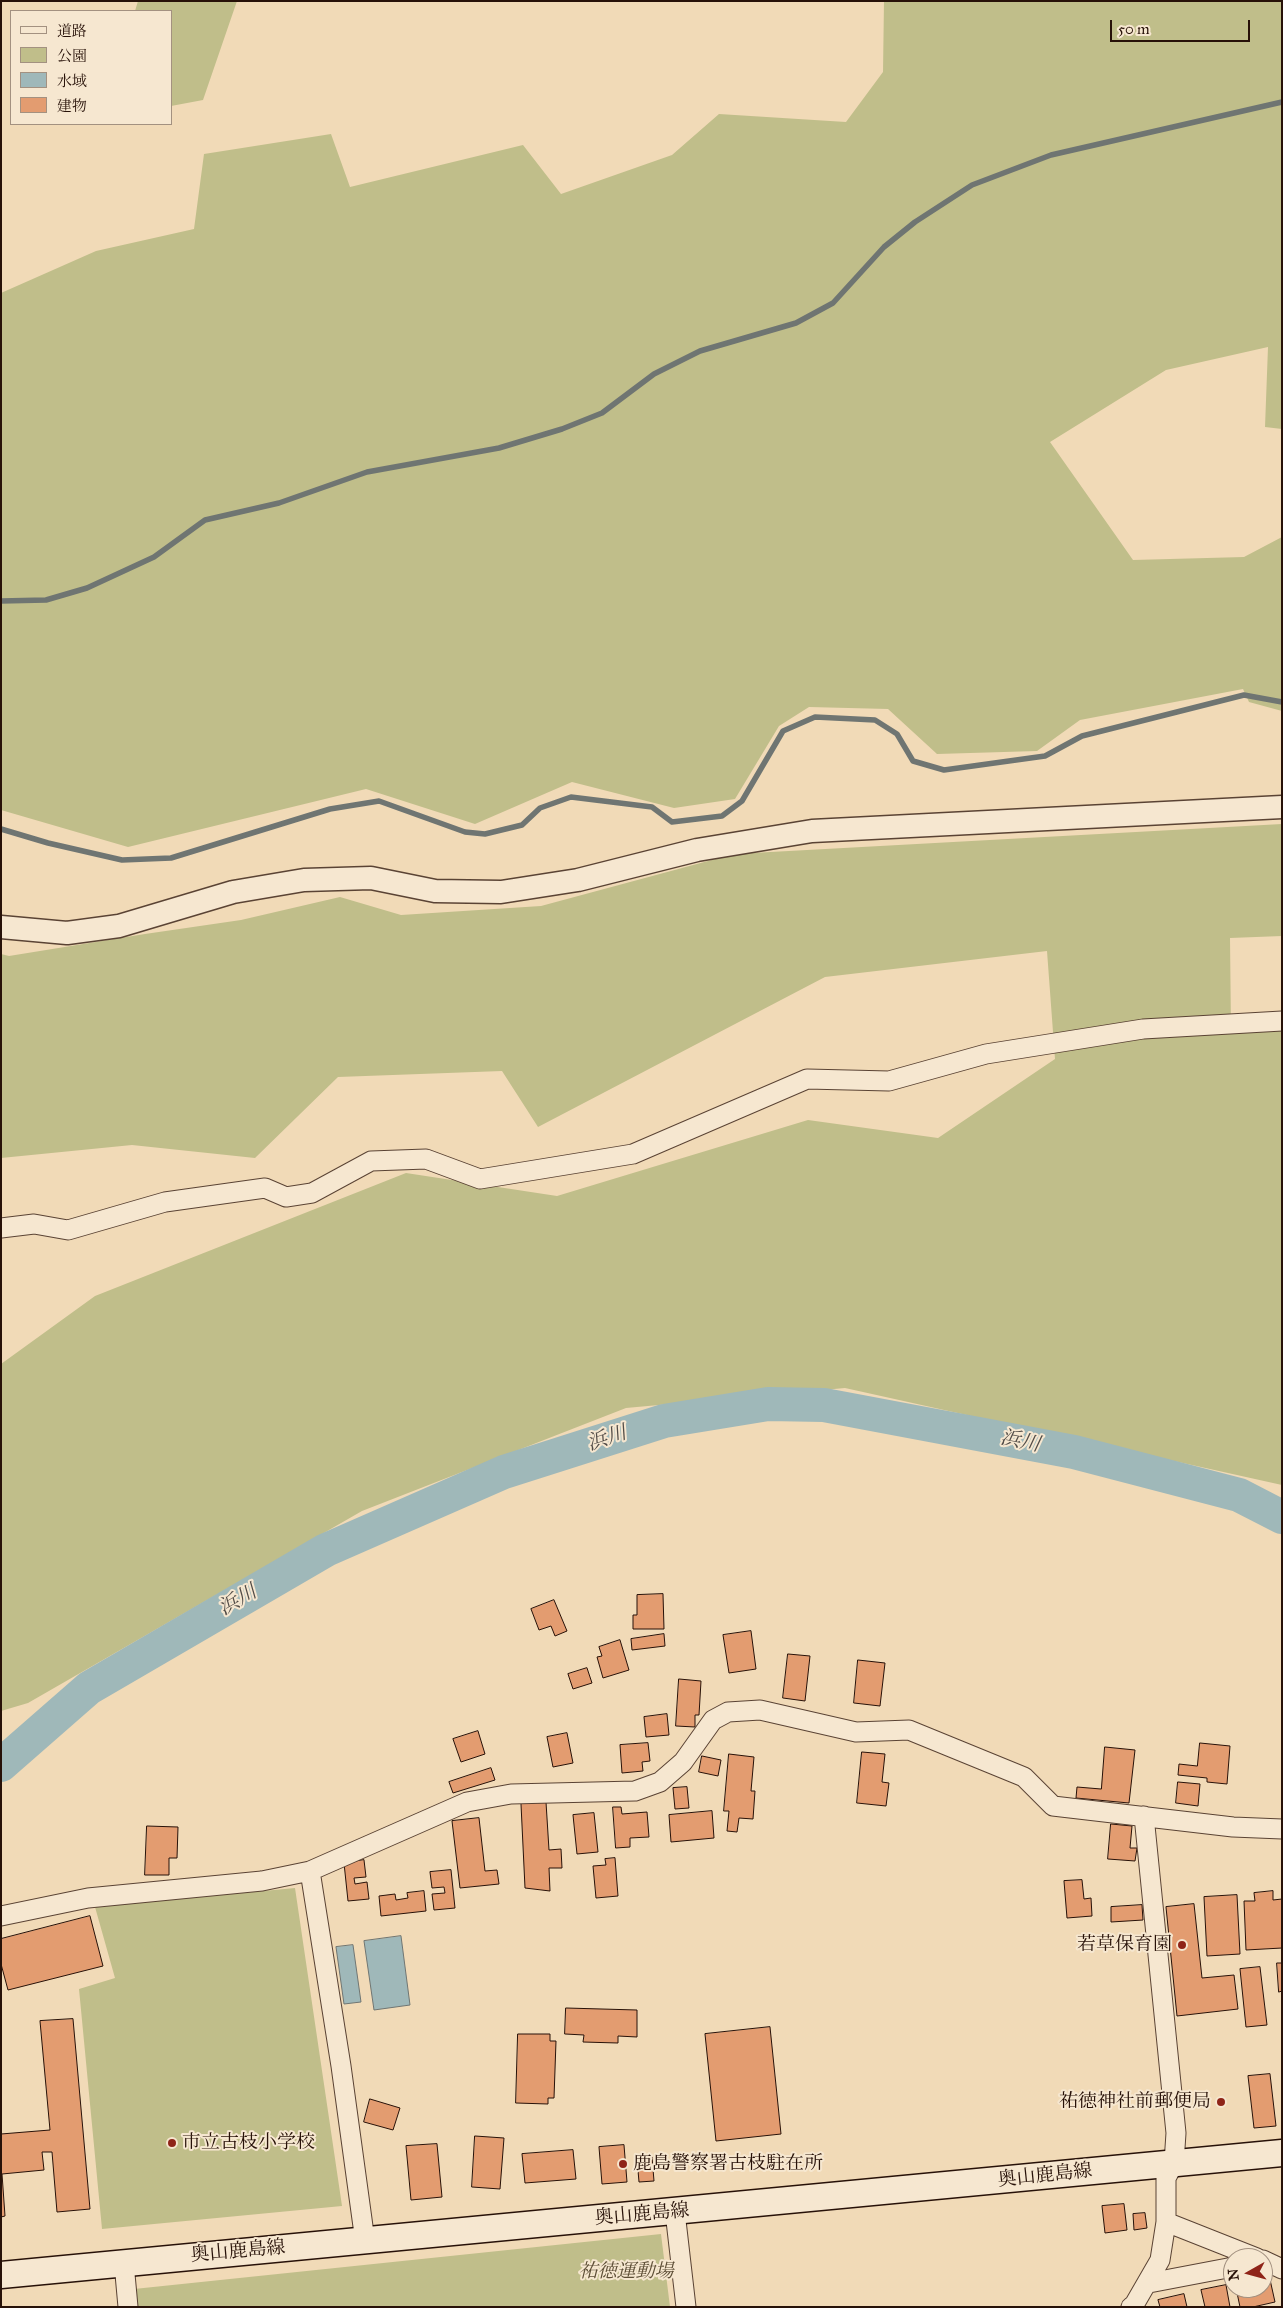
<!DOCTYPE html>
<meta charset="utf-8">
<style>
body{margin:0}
#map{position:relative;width:1283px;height:2308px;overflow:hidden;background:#f1dab7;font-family:"IM FELL Great Primer","Noto Serif JP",serif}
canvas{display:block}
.frame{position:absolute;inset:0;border:2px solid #271108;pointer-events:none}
.legend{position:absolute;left:10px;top:10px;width:162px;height:115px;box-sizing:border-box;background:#f6e7d0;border:1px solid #a39180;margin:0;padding:6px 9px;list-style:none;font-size:15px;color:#271108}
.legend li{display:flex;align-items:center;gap:10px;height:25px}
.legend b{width:25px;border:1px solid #a39180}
.north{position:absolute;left:1223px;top:2248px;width:50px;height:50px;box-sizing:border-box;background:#f6e7d0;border:1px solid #a39180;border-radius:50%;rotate:263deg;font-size:14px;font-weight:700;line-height:20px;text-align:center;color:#271108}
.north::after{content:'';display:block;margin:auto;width:18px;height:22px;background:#8f2418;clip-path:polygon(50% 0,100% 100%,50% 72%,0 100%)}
.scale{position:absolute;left:1110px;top:20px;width:140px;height:22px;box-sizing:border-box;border:2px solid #271108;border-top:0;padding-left:6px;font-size:15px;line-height:18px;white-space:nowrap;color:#271108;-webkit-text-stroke:4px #f6e7d0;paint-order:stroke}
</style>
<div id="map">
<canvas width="1283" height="2308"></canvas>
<div class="frame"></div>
<ul class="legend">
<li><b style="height:6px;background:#f6e7d0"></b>道路</li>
<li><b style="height:14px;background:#c0be8a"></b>公園</li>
<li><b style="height:14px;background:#9fb8b9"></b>水域</li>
<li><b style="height:14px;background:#e39c70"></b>建物</li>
</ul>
<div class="north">N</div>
<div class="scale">50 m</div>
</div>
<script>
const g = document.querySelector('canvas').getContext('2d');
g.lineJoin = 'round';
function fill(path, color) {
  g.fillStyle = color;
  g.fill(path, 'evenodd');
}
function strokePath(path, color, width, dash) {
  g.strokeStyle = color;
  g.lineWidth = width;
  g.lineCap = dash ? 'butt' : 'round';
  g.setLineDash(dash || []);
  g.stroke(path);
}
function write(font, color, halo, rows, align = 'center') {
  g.font = font + ' "IM FELL Great Primer","Noto Serif JP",serif';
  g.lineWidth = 4;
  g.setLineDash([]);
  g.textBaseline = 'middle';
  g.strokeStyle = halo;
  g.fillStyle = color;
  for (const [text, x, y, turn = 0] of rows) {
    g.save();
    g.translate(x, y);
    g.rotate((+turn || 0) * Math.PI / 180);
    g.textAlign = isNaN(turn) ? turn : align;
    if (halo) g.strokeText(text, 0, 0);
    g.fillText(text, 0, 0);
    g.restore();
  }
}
fill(new Path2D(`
 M138,1H237L203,100L171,106V11H135Z
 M884,1H1282V429L1265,427L1268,347L1166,370L1050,442L1133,560L1244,557L1282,537V711L1249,702L1243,689L1080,720L1037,751L937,754L888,709L809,707L779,726L735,799L674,808L572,782L475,824L366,789L128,847L1,810V293L96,251L194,229L204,154L331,134L350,187L523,145L561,194L672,155L719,114L846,122L883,72Z
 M1282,824V936L1230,938L1231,1032L1282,1024V1485L845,1388L626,1408L362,1511L28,1703L1,1711V1364L95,1296L406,1173L557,1196L808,1120L938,1138L1055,1059L1047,951L825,977L538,1127L502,1071L338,1077L255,1158L132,1145L1,1158V954L9,956L145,934L241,920L340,897L401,915L541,906L734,854Z
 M295,1888L342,2206L102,2229L79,1989L115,1978L95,1907Z
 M661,2234L670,2307H136L134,2289Z`), '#c0be8a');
const water = new Path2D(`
 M401,1936L410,2005L374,2010L364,1941Z
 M353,1945L361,2002L344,2004L336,1947Z`);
fill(water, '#9fb8b9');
strokePath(water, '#6f7572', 1);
strokePath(new Path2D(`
 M1,601L46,600L87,588L154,557L205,520L279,503L367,472L499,448L562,429L602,413L654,374L700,351L796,323L833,303L884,247L915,222L972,185L1051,155L1282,102
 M1,829L48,843L122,860L171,858L330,809L379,801L465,832L485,834L522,825L540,808L571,797L652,807L672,822L722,816L742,801L783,731L815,717L875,720L897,734L913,761L944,770L1045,756L1082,736L1244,695L1282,702`), '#6f7572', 5.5);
strokePath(new Path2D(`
 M1,1765L89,1688L326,1550L504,1472L664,1421L768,1404L824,1405L1074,1452L1239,1495L1282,1517`), '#9fb8b9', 34);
const building = new Path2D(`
 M663,1594L664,1629H633V1615H637V1595Z
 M554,1600L567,1631L555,1636L551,1626L539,1630L531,1609Z
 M751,1631L756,1669L729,1673L723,1635Z
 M664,1634L665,1646L632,1650L631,1639Z
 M620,1640L629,1670L603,1678L597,1657L602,1656L599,1647Z
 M788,1654L810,1656L805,1701L783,1698Z
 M858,1660L885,1663L880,1706L854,1703Z
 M587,1668L592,1683L573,1689L568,1674Z
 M679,1679L701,1681L699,1715H695V1727L676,1726Z
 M667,1714L669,1735L646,1737L644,1717Z
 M478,1731L485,1754L461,1762L453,1739Z
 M567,1733L573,1763L553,1767L547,1737Z
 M648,1743L650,1761L642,1762L643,1771L622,1773L620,1745Z
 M1200,1743L1230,1746L1227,1784L1207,1782V1778L1178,1775L1179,1764L1197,1766Z
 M1105,1747L1135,1750L1129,1803L1076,1798L1077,1787L1101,1789Z
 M862,1752L885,1754L882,1782L889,1783L886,1806L857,1803Z
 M729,1754L754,1757L751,1791H755L753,1819L739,1818L737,1832L727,1831L729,1811H724Z
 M702,1756L721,1760L718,1776L699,1772Z
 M491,1768L495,1780L453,1793L449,1782Z
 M1178,1782L1200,1784L1198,1806L1176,1803Z
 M687,1787L689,1808L675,1809L673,1788Z
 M546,1802L549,1850L561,1849L562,1868H549L550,1891L525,1888L521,1804Z
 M613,1807H621L622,1814L647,1812L649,1837L630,1838V1847L616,1848Z
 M712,1811L714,1838L671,1842L669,1815Z
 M594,1813L598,1852L577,1854L573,1815Z
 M479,1818L485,1871L497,1870L499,1884L460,1888L452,1821Z
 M1111,1824L1132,1826L1130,1848H1137L1135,1861L1108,1859Z
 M147,1826L178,1827L177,1858H169V1875H145Z
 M615,1858L618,1896L596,1898L593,1866L606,1865L605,1859Z
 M364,1860L366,1877L354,1878L355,1884L367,1882L369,1899L348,1901L344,1863Z
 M451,1870L455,1908L434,1910L432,1894L445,1893L444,1887L432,1888L430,1872Z
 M1082,1880L1084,1899L1091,1898L1092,1916L1067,1918L1064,1881Z
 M424,1891L426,1911L381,1916L379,1896L395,1894L396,1900L408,1898L407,1893Z
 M1273,1891V1900L1282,1899V1948L1246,1950L1244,1901H1255L1254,1893Z
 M1237,1895L1240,1954L1207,1956L1204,1897Z
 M1194,1904L1202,1978L1234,1975L1238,2009L1177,2016L1166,1907Z
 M1142,1905L1143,1920L1111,1922V1907Z
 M90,1916L103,1966L8,1990L1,1964V1939Z
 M1277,1963H1282V1991L1279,1992Z
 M1260,1967L1267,2025L1246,2027L1240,1969Z
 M566,2008L637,2010V2037L618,2036V2043L583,2042L584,2035L565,2034Z
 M73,2019L90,2209L57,2212L52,2152H42L44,2170L2,2174L5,2216L1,2217V2134L50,2130L40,2021Z
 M770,2027L781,2134L716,2141L705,2034Z
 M518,2034H550V2041H556L554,2098H548V2104L516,2103Z
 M1270,2074L1276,2126L1254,2128L1248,2076Z
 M370,2099L400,2108L393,2130L364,2122Z
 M475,2136L504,2138L500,2189L472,2187Z
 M437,2144L442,2197L411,2200L406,2146Z
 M624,2145L627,2182L602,2184L599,2147Z
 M573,2150L576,2179L525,2183L522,2154Z
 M652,2157L654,2181L639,2182L637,2159Z
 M1124,2204L1127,2230L1105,2233L1102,2206Z
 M1145,2213L1147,2228L1134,2230L1133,2214Z
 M1269,2275L1275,2302L1253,2307H1240L1236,2288H1263V2277Z
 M1226,2285L1230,2307H1205L1201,2290Z
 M1184,2294L1187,2307H1160L1158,2300Z`);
fill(building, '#e39c70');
strokePath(building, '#271108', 1);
const minor = new Path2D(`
 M1,1228L34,1224L68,1230L165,1202L265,1188L286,1197L312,1193L371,1161L426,1159L480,1179L633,1154L807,1079L889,1081L986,1054L1143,1029L1282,1021
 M310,1871L341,2066L365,2241
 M1,1916L88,1898L262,1881L310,1871L467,1802L511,1794L635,1791L660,1782L683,1762L713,1720L728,1712L760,1710L856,1732L909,1730L1024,1777L1053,1806L1233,1827L1282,1829
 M675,2212L686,2307
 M1166,2222L1257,2258
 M1263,2260L1282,2269
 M124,2263L128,2307
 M1149,2283L1233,2267
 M1131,2307L1134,2305L1160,2260L1166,2222V2178L1174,2163L1176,2133L1144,1816`);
const tertiary = new Path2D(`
 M1,927L67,933L119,926L233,892L304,880L371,878L435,891L501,892L578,880L697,850L812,831L1282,807`);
const secondary = new Path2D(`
 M1,2275L1282,2153`);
strokePath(minor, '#5a4334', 21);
strokePath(tertiary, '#5a4334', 25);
strokePath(secondary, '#271108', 29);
strokePath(minor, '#f6e7d0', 19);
strokePath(tertiary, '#f6e7d0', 22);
strokePath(secondary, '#f6e7d0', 26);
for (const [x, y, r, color] of [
 [1182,1945,5,"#8f2418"],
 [1221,2102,5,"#8f2418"],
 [172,2143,5,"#8f2418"],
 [623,2164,5,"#8f2418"]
]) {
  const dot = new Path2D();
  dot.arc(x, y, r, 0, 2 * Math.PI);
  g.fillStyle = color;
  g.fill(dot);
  strokePath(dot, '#f6e7d0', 2);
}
write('19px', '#271108', '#f6e7d0', [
 ["若草保育園",1172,1945],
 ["祐徳神社前郵便局",1211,2102],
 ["市立古枝小学校",182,2143,"left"],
 ["鹿島警察署古枝駐在所",633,2164,"left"]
], 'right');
write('19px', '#271108', '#f6e7d0', [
 ["奥山鹿島線",1045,2176,-6],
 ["奥山鹿島線",642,2215,-5],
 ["奥山鹿島線",238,2252,-5]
]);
write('italic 19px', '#5d4e36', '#f6e7d0', [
 ["祐徳運動場",626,2272]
]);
write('italic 20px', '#514b46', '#f6e7d0', [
 ["浜川",607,1439,-18],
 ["浜川",1020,1442,11],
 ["浜川",238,1601,-30]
]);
</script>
